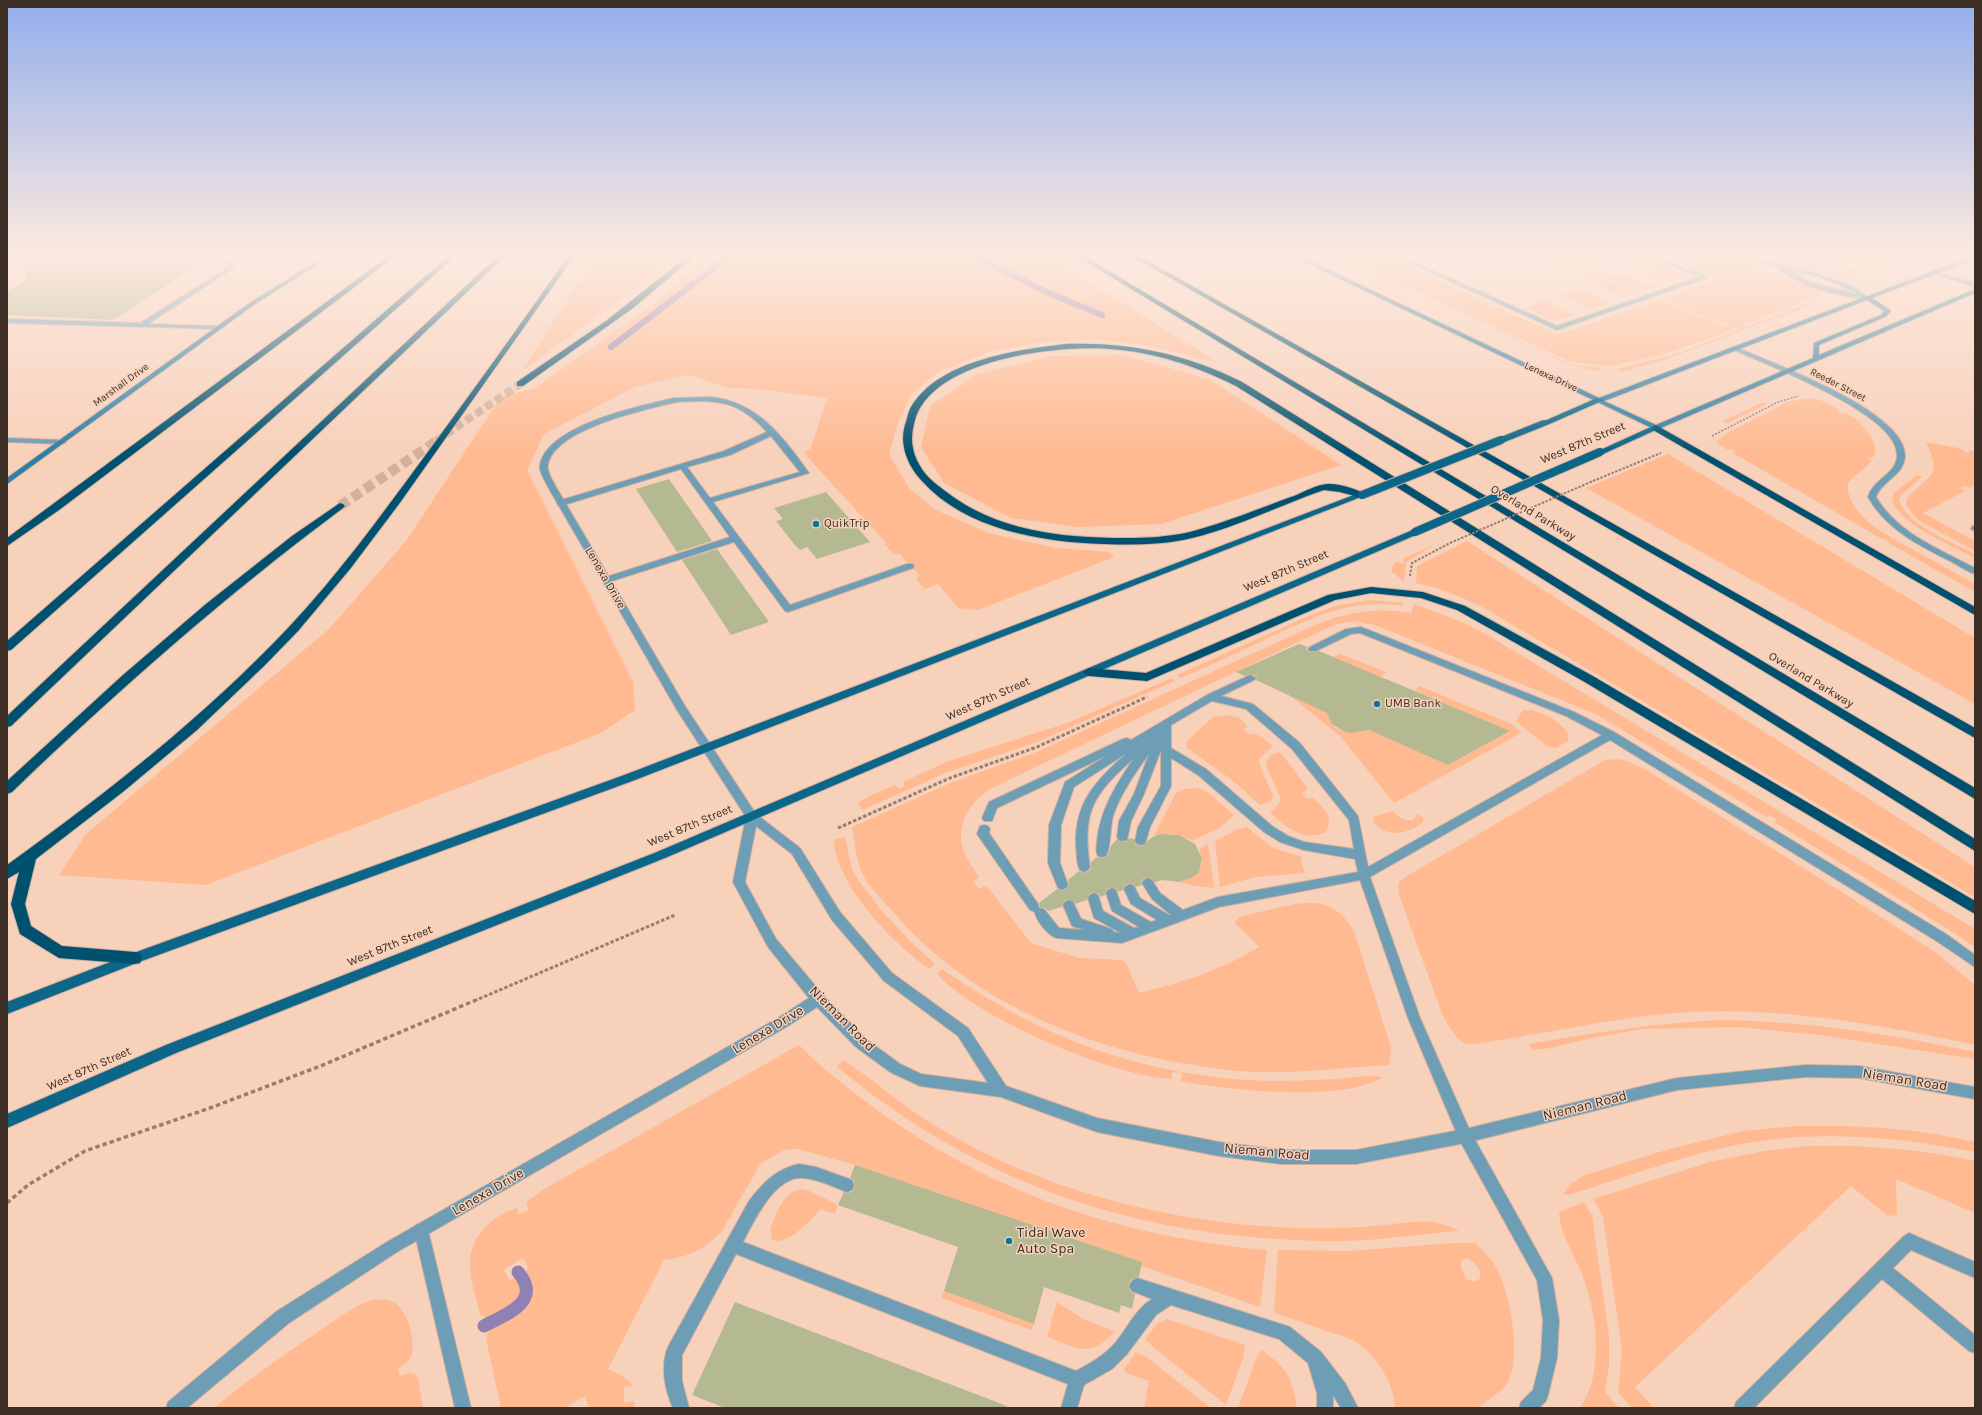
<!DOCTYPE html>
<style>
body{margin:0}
#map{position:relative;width:1982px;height:1415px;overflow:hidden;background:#f8d1bb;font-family:Karla,sans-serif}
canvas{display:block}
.frame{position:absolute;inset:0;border:8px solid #3c2e25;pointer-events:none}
</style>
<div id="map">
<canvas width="1982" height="1415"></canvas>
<div class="frame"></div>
</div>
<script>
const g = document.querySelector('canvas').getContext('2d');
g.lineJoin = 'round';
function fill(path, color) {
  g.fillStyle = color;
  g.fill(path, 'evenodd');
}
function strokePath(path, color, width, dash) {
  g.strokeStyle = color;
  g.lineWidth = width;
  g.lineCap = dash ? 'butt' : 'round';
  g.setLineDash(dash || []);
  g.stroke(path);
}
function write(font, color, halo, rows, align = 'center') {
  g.font = font + ' Karla,sans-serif';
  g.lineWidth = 3;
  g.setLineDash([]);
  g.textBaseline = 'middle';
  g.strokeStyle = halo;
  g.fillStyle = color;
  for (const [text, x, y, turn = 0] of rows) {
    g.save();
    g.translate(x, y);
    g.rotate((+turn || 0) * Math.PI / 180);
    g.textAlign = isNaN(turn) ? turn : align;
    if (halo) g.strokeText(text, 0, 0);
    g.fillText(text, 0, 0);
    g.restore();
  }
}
fill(new Path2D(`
 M596,255H682L522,371Z
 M707,255H1046L1217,362L1155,347L1097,339L1036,343L990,352L940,371L911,394L898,423L889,454L909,488L936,510L988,533L1056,548L1109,552L1114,557L978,610L958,608L938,584L924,589L916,579L919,575L900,554H894L884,544L886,543L804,453L811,448L827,398L758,389L729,388L688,375L635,387L544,434L527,470L633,682L635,710L601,733L206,885L59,875L86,834L329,629L406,541L501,397L535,388L663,297Z
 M1336,255H1384L1558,335L1659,300L1705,319L1736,329L1667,353L1615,366L1571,362Z
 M1541,255L1578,266L1620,286L1635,291L1637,294L1625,297L1595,284L1604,281Z
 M1548,255H1559L1615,278L1627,275L1654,287C1631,297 1607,276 1586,267C1574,262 1560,259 1548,255Z
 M1674,255H1723L1810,287L1821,294L1737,328L1707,318L1662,299L1719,279L1671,260L1678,257Z
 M1884,255H1902L1889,260L1892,263L1886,265H1874L1861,269L1854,266Z
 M1803,261L1845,270L1851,267L1861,271L1840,278L1800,265Z
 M1658,264L1685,275L1686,276L1670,282L1639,270Z
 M1402,288L1570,364L1603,368L1594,371L1565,363Z
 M1581,289L1609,301L1610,302L1591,309L1561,296Z
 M1545,301L1573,313L1575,314L1554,321L1525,308Z
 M1806,304L1809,306L1667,359L1622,372L1616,369L1670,356Z
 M1123,355L1209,379L1341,465L1161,524L1078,527L1011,518L944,483L921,447L930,406L977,374L1051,356Z
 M1809,398L1823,401L1840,410L1837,411L1840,413C1853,412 1871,432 1874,444C1876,448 1875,453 1874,457L1866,458L1871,460C1866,470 1854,474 1848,483C1845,518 1897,540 1921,554C1939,564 1957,574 1975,584V592L1887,542L1889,541L1884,539H1882L1733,453L1735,451L1731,449L1728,450L1716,442L1729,432L1787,402Z
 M1763,402L1767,404L1726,424L1723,421Z
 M1926,442L1963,449V451L1969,453V450L1975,452V485L1970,488L1965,486L1960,488L1965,491L1923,513L1975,541V551L1918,520L1906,505L1907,498C1927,476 1944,478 1926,442Z
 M1668,454L1975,638V704L1586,488Z
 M1917,475L1922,477L1902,494L1899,500C1906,525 1954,543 1975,554V558C1956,548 1886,519 1893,494Z
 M1467,541L1975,867V897L1491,612C1467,599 1443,588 1416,583L1417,566Z
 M1434,545L1406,562L1404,581L1392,572V567L1397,561L1401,564L1405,562L1402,559Z
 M1371,600L1403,603V606C1347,597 1305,621 1256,644C1231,656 1206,667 1181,678L1177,675L1313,614L1335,606Z
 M1414,604L1462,622L1489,636L1975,929V947L1943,926L1774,822L1777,820L1769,815L1766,817L1596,714L1377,626L1355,621L1336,624L992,788C970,801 953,827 965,854C968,862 975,869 979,878L973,881L979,889L985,886L990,890L1031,943L1079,958L1122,960L1126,963L1139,993C1182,983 1221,970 1259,947L1236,924L1235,922L1239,917C1249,914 1261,912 1272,909C1307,900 1337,896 1355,934L1389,1041L1391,1050L1389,1065C1339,1068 1290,1075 1239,1071C1113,1059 980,1012 895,914C884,901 868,887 861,871C856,858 855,841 852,827L950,783L1039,751L1315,625C1347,612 1377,607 1411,613Z
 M1340,654L1386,672L1381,677L1333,657Z
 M1172,678L1175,681L1037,742L948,772L862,810L858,803C870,795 882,790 896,785L899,789L905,786L903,782L946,762L1067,723Z
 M1419,686L1512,724L1521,733L1394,803L1340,736L1289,695L1331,713C1327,734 1352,734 1365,728L1448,765L1509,732L1415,691Z
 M1523,710C1536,708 1562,721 1568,734V741L1556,748L1547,746L1516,721Z
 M1227,715L1240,718L1248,727L1243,729L1250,735L1255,733L1273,746L1259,759L1261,769L1273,795V798L1271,801L1260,805L1232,780L1187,748L1186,743L1189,739L1213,717Z
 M1280,752L1306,786L1307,790L1302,793L1307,799L1313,798C1323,807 1335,818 1326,832C1304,843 1285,826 1270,813L1278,805L1281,799L1267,768L1266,762L1271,755Z
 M1618,759L1627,761L1648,771L1853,899L1938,954L1975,985V1045C1882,1025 1785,1007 1689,1012C1624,1016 1559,1031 1494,1041C1486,1042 1477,1044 1469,1044C1457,1043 1445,1021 1441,1011L1398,892L1399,882L1405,877L1605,760Z
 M1199,788L1209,793L1234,815L1221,827L1192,841C1180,834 1167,831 1153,837L1176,793L1185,789Z
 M1393,811C1399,818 1404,821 1413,820L1418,814L1423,818V822C1408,834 1387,839 1373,822L1374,817L1376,816Z
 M1247,827L1273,848L1302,857L1301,862L1305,873L1256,877L1220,887L1215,841L1238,829Z
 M845,837L852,869L859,881L881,910L912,943L935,964L930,969C895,947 835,883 834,840Z
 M1208,844L1214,888L1195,886L1179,882C1196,879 1208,865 1199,849Z
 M942,969C1043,1039 1147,1078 1271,1081C1292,1081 1313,1080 1334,1079C1351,1078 1366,1074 1383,1077C1344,1103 1226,1090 1181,1081L1182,1073L1173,1072L1171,1079C1111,1076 977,1018 937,974Z
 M1719,1020C1805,1021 1891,1034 1975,1052V1059L1820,1035L1738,1027L1642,1029L1591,1038L1551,1048L1533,1050L1529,1044C1593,1033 1655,1023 1719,1020Z
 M799,1045C821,1068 848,1088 873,1107C991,1193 1122,1237 1267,1250L1260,1307L1141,1266L1142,1262L855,1165L798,1149L784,1150L761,1163L722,1231C705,1249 689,1257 664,1260L608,1369C616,1373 627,1377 633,1386L624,1387V1403L634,1401L635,1408H589L585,1396L565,1408H501L486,1338C496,1306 541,1327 526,1271L528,1268L523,1258L504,1270L510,1281L514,1278L522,1288L521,1298C513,1307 499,1314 487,1318L480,1315C477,1299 470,1282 470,1266C469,1237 491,1216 517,1208L519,1215L529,1210L526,1202L544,1189Z
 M843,1060C871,1077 895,1100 923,1118C1008,1173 1108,1206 1207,1220C1249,1226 1291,1229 1332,1228C1350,1228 1368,1227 1385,1225C1412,1222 1434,1217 1459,1231C1416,1234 1372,1242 1329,1241C1141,1239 983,1187 837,1067Z
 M1796,1126C1857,1125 1916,1128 1975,1142V1152C1889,1135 1799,1128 1714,1150C1666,1162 1619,1179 1572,1194L1563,1195L1570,1184L1585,1175L1666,1150L1743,1131Z
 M1808,1146C1864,1145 1919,1149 1975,1161V1213L1896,1179L1897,1215L1888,1216L1851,1186L1635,1387L1654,1408H1632L1618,1392L1622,1351L1603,1216L1593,1199L1710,1162L1764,1151Z
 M800,1189L810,1191L838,1205L835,1214L821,1209C811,1219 788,1247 772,1240L770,1229C777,1214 782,1193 800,1189Z
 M1584,1202L1592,1215L1609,1336V1366L1605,1392L1619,1408H1580C1605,1372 1597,1311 1581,1272C1573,1252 1560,1234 1559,1212Z
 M1452,1243H1475C1485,1251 1492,1260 1498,1271C1510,1296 1522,1356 1508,1382C1502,1392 1487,1400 1478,1408H1395C1394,1385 1379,1359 1360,1345C1352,1338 1339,1335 1329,1332C1311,1325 1292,1319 1274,1313L1278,1250L1351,1251ZM1467,1258C1475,1262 1482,1269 1480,1278L1475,1282L1466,1279L1461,1268V1260Z
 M944,1291L1034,1324L1032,1330L941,1298Z
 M372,1300C378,1300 385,1299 391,1301C407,1307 415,1337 412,1353C410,1361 404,1365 398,1369L400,1376L408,1373L415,1374L418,1379L423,1408H214C248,1380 285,1354 322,1329C338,1318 354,1306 372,1300Z
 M1057,1302L1085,1320L1115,1331C1089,1360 1078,1348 1047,1337Z
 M1167,1319L1245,1345L1243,1358L1226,1405L1154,1348L1145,1339L1158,1323Z
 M1261,1350C1286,1366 1293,1379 1297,1408H1238L1256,1359Z
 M1136,1352L1148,1358L1211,1408H1144L1149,1381L1126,1373L1124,1369Z`), '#ffba91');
strokePath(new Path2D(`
 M972,255L1049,293L1102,315
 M611,347L731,255`), '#8f81b4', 6);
strokePath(new Path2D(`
 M484,1326C506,1314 543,1302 518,1272`), '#8f81b4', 13);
fill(new Path2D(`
 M25,255H213L113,320L7,315V291L25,281Z
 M669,479L708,535L712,541L677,552L636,489Z
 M826,492L870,542L817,559L807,547L800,550L794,544L776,521L783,519L774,508Z
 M717,549L769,622L731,635L682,560Z
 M1299,644L1308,647L1306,649L1309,652L1319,651L1510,731L1448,765L1369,730L1350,733L1343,731L1332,724L1327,713L1256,680L1257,677L1252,674L1245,676L1236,672Z
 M1160,834L1179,835L1195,844L1202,858L1199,872L1191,878L1179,882L1162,880L1155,882L1147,877L1143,879L1141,882L1142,885L1136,887L1129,883L1125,885L1123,890L1118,892L1117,889L1111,887L1107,889L1105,895L1100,897L1099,894L1093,892L1089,894L1087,900L1075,904L1068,899L1064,901L1062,907L1048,911L1045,908L1040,907L1039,903L1057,889L1063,891L1067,889L1069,884L1068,880L1079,871L1083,873L1089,871L1091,868V862L1097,857L1102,858L1107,857L1111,846L1117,839L1123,842L1127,841L1129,838L1134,839L1136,845L1141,846L1145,845L1147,841L1153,837Z
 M855,1165L1142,1262L1139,1277L1131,1280L1128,1285L1131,1292L1135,1294L1132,1309L1121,1305L1119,1313L1044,1287L1034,1324L944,1291L958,1247L838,1205L844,1192L848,1193L853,1191L855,1184L853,1179L850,1178Z
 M735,1302L1007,1406V1408H725L692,1395Z`), '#b5b992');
strokePath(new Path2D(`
 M436,441L520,384`), '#d2b09d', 8, [8, 4]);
strokePath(new Path2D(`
 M340,506L438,440`), '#d2b09d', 10, [10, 5]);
const lane = new Path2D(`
 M10,255H16L7,261V256Z
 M219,255H225L235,267L234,268L148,324L218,326L221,328L220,329L7,323V319L140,323L229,267Z
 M1392,255H1399L1557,326L1700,277L1643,255H1651L1709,277L1557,330Z
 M1785,255L1833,257L1840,255H1847L1834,261L1785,259L1767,265L1764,263Z
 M711,397C758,402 783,437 809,473L713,502L790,605L907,564H913L914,566L913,568L788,612L785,611L734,542L609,582H603L602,580L603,578L730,537L681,469L564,505H558L557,503L558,501L724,451L767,432C737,399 717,400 674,402L670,400L674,398ZM771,436L800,472L710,498L687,467L730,455Z
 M7,438L62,440L66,442L62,444L7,442Z
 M1972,526H1975V531L1971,529Z
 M1361,627L1574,712L1614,732L1946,934L1975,955V967L1938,942L1610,740L1370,877L1420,1018L1470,1131L1552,1278L1559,1320L1557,1358L1548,1395L1546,1401L1539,1408H1519L1521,1402L1533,1390L1541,1358L1543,1320L1537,1280L1460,1141L1408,1018L1360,880L1219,907L1122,943L1056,938C1048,935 1035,919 1035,912L1030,910L977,834L980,826L984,825L988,826L990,829L989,833L1038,904L1039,908L1044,909L1059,928L1085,930L1072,926L1063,905L1065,902L1069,900L1073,902L1081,919L1112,929L1114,932L1121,933L1094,918L1088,898L1090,895L1094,893L1098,895L1103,911L1134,928L1139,927L1112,911L1106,893L1108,890L1112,888L1116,890L1121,905L1151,922L1157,920L1131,904L1124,889L1126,886L1130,884L1134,886L1140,898L1169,915H1171L1152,899L1142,883L1144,880L1148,878L1152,880L1160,893L1183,910L1218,897L1358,872L1355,859L1304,850L1280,842L1264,832L1198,775L1171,758V786L1150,827L1145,844L1141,845L1137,844L1135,841L1138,827L1161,786V750L1144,794L1131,821L1127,840L1123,841L1119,840L1117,837L1119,821L1134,794L1149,754C1135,773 1121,793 1113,816C1110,828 1111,847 1106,856L1102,857L1098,856C1095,851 1097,846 1097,841C1100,810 1117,783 1134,758C1093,795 1082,810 1090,867L1088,870L1084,872L1080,870C1076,863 1077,854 1076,846C1074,803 1096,780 1127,753L1074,787L1061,825L1060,863L1068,885L1066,888L1062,890L1058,888L1048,863L1049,825L1064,785L1065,782L1106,756L997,808L992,821H984L982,818L989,802L1123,739L1127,738L1131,740L1207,695L1248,676L1251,675L1256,678L1254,680L1221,696L1253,704L1300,743L1358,816L1368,867L1602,735L1566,716L1360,633L1351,634L1316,651H1310L1308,649L1310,647L1346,629ZM1212,701L1246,709L1292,749L1349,820L1354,849L1304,842L1288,836L1272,826L1206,769L1171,748V725Z
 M799,1164L816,1167L852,1180L854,1185L852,1190L847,1192C833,1187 815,1177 799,1178C773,1180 754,1221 743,1242L1076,1371C1091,1363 1105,1355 1116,1342C1128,1327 1136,1309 1152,1299L1132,1291L1129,1286L1132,1281L1137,1278L1290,1327L1321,1352L1345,1383L1358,1408H1341L1333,1395V1408H1317V1393L1308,1363L1279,1339L1171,1305L1156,1315L1127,1354L1112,1369L1084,1385L1077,1408H1061L1068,1384L736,1254L682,1355V1381L689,1408H673C665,1390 660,1366 668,1347L749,1201C763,1183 776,1169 799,1164Z
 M421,1223L426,1225L428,1230L471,1408H455L414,1230L416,1225Z
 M1909,1233L1975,1262V1278L1911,1250L1893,1268L1975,1335V1353L1969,1351L1882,1279L1754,1408H1734L1736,1402L1904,1236Z`);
const street = new Path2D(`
 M1742,255H1750L1781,265L1803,269L1850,285L1868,297L1861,299L1827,292L1806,285L1786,275L1778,268ZM1787,270C1811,273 1837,282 1857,294L1810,282Z
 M1932,271L1975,283V287L1932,273Z
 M1732,347H1736C1772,363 1906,411 1905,456C1904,476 1882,480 1876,497C1897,533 1939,549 1975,568V574C1966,571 1958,565 1950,561C1918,545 1886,529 1868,497C1874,478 1896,475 1897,456C1900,414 1765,365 1732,349Z
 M674,398H677V402C645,410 556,428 548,464C546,471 553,481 556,487L685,706L756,814L800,848L840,912L892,973L968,1028L1006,1086L1097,1118L1219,1142L1281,1150H1356L1465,1129L1677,1078L1806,1065L1859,1066L1975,1087V1099L1859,1078L1806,1077L1677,1090L1465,1143L1356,1164H1281L1219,1156L1097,1132L1001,1097L920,1086L890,1072L856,1047L817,1007L788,1026L397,1252L289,1323L187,1408H166L168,1402L277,1311L387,1242L778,1018L809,998L768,947L733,882L746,817L677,710L548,487C545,480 538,471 540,464C550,424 640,406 674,398ZM756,826L792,854L832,920L884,981L958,1036L988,1083L921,1074L900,1064L866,1039L823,995L776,939L745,882Z`);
const secondary = new Path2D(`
 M327,255H333L255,304L7,484V478L251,302Z
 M1290,255H1297L1599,398L1862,298L1863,296H1868L1975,255V259L1872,298L1890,310V312L1885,317L1819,345V355L1973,290L1975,289V293L1656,430ZM1867,300L1884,311L1881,315L1814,343L1813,358L1656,425L1604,401Z`);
const primary = new Path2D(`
 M1597,398L1604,400L1547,425L1540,423Z
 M1653,426H1659L1660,428L1603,454H1597L1596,452Z
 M1359,493H1365L1366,495L635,780L139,962L7,1014V1002L131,954L627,774Z
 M1415,529L1418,530V534L665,858L176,1053L7,1128V1114L166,1045L657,852Z`);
const highway = new Path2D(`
 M390,255H397L59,510L7,546V538Z
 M450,255H457L11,650L7,651V641Z
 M499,255H506L11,726L7,727V716Z
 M569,255H575L399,504L350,569L298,631L265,665L197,730L124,791L36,859L25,904L31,926L62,946L135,952L140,953L142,958L140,963L135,964L59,958L20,934L11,904L19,872L7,879V865C107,793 204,717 289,627C338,575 380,517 422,460C472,392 521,324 569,255Z
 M689,255H696L633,308L523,386H517V382L606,321Z
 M1075,255H1082L1975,788V799Z
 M1130,255H1137L1975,728V738Z
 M1066,344C1129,342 1186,354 1242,382L1975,839V851L1236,386C1196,366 1155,352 1110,349C1057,345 933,359 915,420C910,437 911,451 920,466C926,477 936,484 945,491C996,531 1062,538 1124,538C1146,538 1168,537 1190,532C1225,523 1260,508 1294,496C1304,492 1315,485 1327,484C1340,483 1354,489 1365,493L1367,495L1365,497L1362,498L1340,492L1324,490C1277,506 1232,530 1183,540C1157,545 1130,545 1104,544C1042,542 966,530 922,481C908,466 899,445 905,425C907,420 908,413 910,409C937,360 1017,350 1066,344Z
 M1656,425L1975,607V615L1653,430V426Z
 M340,503L343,504L345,506L343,508C226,595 117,691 12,792L7,794V781L123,675L206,604L292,536Z
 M1371,587L1423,592L1465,606L1591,675L1975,901V914L1583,681L1457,610L1421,598L1371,593L1335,600L1147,681L1089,676L1083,672L1089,668L1146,673L1328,595Z`);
strokePath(lane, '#d2b09d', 2);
strokePath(street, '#d2b09d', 2);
strokePath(secondary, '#d2b09d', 2);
strokePath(primary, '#d2b09d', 2);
strokePath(highway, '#d2b09d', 2);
strokePath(new Path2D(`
 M1712,436L1778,402L1798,396`), '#987e6e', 1.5, [2, 1.5]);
strokePath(new Path2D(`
 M1593,481L1661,453
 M1410,576L1412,563L1450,543`), '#987e6e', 2, [2.5, 1.5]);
strokePath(new Path2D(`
 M838,828L950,778L1037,747L1147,697
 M474,1001L675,915`), '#987e6e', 3, [3.5, 2]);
strokePath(new Path2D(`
 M7,1203L28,1185L85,1151L210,1108L323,1065L476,1000`), '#987e6e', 3.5, [4.5, 3]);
fill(lane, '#6e9db6');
fill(street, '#6e9db6');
fill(secondary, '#2f7ea3');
fill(primary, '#0b6689');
fill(highway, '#00506f');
const primaryBridgeFar1 = new Path2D(`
 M1499,441L1544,423`);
const primaryBridge = new Path2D(`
 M1362,495L1501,440
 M1415,532L1600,452`);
strokePath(primaryBridgeFar1, '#d2b09d', 8, []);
strokePath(primaryBridge, '#d2b09d', 10, []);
strokePath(new Path2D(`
 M1450,543L1593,481`), '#987e6e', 2, [2.5, 1.5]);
strokePath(primaryBridgeFar1, '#0b6689', 6);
strokePath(primaryBridge, '#0b6689', 8);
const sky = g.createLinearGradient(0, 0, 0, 453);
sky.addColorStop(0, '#93aeec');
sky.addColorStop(0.56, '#fceae0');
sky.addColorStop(1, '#fceae000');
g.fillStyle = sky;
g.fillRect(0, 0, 1982, 453);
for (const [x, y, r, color] of [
 [816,524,4,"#0677a1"],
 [1377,704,4,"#0677a1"],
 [1009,1241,4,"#0677a1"]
]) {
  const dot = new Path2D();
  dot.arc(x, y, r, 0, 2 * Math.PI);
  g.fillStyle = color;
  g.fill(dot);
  strokePath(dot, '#f8d1bb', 1.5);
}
write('10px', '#3c2e25', '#f8d1bb', [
 ["Lenexa Drive",1551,377,25],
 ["Marshall Drive",121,385,-36],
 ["Reeder Street",1838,385,27]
]);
write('12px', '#3c2e25', '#f8d1bb', [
 ["West 87th Street",1583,443,-23],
 ["Overland Parkway",1533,513,31],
 ["West 87th Street",1286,571,-23],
 ["Lenexa Drive",605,578,60],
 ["Overland Parkway",1811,680,31],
 ["West 87th Street",988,699,-24],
 ["West 87th Street",690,826,-23],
 ["West 87th Street",390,946,-22],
 ["West 87th Street",89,1069,-24]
]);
write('12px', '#3c2e25', '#f8d1bb', [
 ["QuikTrip",824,524],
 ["UMB Bank",1385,704]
], 'left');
write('14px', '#3c2e25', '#f8d1bb', [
 ["Nieman Road",842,1019,45],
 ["Lenexa Drive",768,1030,-31],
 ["Nieman Road",1905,1080,9],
 ["Nieman Road",1585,1106,-14],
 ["Nieman Road",1267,1152,5],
 ["Lenexa Drive",488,1192,-30]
]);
write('14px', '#3c2e25', '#f8d1bb', [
 ["Tidal Wave",1017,1233],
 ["Auto Spa",1017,1249]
], 'left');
</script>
